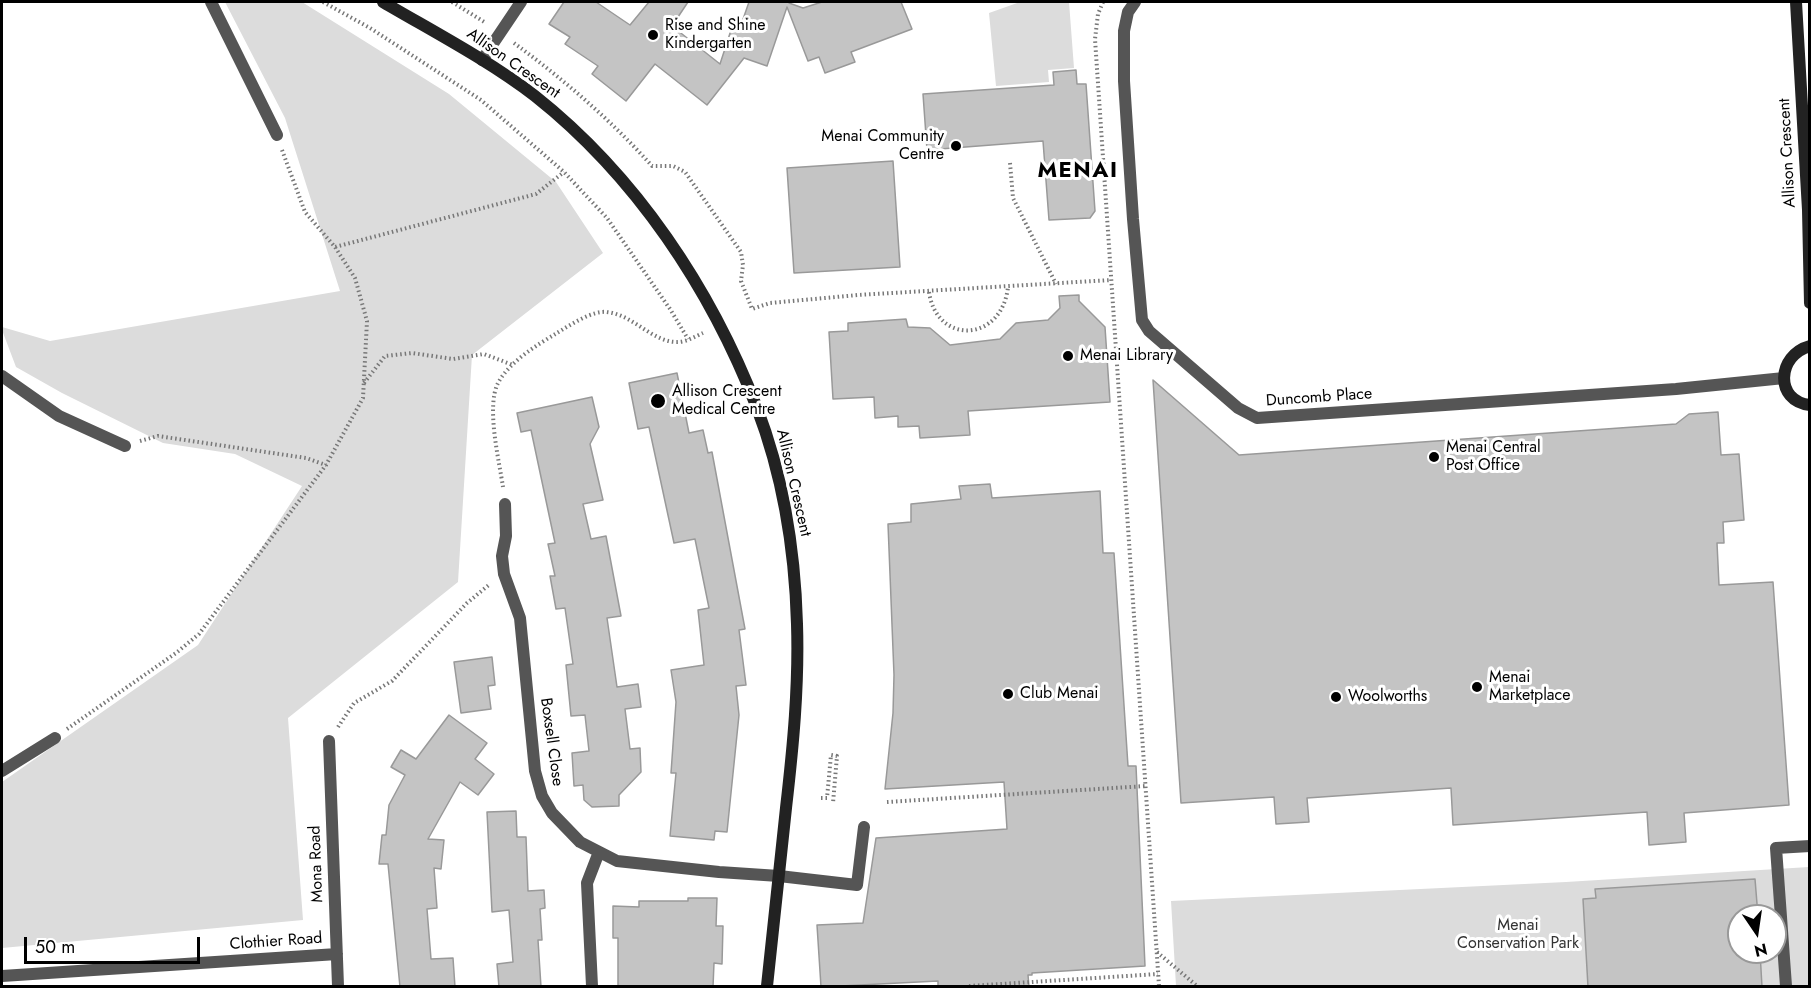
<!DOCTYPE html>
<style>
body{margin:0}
#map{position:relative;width:1811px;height:988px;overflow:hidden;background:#fff;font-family:Jost,sans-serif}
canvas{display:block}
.frame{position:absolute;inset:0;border:3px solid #000;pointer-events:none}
.north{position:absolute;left:1727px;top:904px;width:60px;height:60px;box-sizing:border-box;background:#fff;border:2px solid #999;border-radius:50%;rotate:167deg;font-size:16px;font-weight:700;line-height:24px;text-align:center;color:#000}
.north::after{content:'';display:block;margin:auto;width:21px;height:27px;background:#000;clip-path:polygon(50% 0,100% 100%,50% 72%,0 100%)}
.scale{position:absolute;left:24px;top:937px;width:176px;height:27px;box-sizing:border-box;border:3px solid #000;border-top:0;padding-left:8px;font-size:18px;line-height:21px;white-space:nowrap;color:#000;-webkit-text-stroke:4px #fff;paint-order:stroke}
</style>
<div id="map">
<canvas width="1811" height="988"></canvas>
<div class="frame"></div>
<div class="north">N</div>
<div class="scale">50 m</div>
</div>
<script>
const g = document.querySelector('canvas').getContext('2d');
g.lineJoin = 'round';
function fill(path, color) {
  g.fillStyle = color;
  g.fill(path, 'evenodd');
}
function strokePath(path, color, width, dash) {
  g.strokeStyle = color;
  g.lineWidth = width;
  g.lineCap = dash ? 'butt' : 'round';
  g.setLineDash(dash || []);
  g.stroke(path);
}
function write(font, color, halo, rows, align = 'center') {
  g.font = font + ' Jost,sans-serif';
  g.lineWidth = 6;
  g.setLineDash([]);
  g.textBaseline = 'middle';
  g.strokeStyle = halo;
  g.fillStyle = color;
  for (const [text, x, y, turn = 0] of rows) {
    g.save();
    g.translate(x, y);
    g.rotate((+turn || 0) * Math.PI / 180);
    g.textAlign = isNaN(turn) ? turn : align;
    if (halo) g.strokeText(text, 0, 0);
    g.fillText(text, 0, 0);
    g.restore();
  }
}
fill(new Path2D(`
 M225,2H302L449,94L556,182L603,253L472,355L458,582L288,718L303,920L2,948V782L198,645L302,486L235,454L163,443L62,393L16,367L2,330V327L50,341L340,291L285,118Z
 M1020,2H1069L1074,68L1048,70L1049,82L996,86L989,13Z
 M1809,867V986H1176L1171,901L1566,882ZM1739,916H1775V952H1739Z`), '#dcdcdc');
const building = new Path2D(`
 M564,2H596L630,25L649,2H688L672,26L720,64L733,24L741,25L749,2H789V3L803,8L822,2H901L912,29L851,52L855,62L825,73L819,57L808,61L787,7L767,66L744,58L707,105L655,64L626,101L592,74L598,66L565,44L570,37L549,24Z
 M1076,70L1077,84H1086L1095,211L1090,218L1049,220L1043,141L927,150L923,94L1054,85L1053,72Z
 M893,161L900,267L794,273L787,168Z
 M1079,295V301L1105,327L1110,402L968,411L970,435L920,438L919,426L898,427V416L875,418L874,397L833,399L829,332L848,331V323L906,319L908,327L930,328L950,345L1000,339L1016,323L1048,320L1060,308L1059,296Z
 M677,373L689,433L703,430L708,453L712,452L745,629L739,630L746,685L736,686L739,715L727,832L715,831L714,840L670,836L676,773H671L676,702L671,670L704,665L698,610L709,608L695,539L674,543L649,427L638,429L629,383Z
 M1153,380L1239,455L1676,424L1689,414L1718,412L1721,455L1739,454L1744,520L1723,522L1724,543H1717L1719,585L1773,582L1789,805L1684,813L1686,842L1649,845L1647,812L1453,825L1451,788L1307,798L1309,822L1276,824L1274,797L1181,803Z
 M592,397L599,427L590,444L603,500L583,504L591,539L606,536L621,616L607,618L617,687L638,684L641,707L625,709L630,749L640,748L641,772L619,795V806L592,807L584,800L583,785L574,786L572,753L589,751L585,715L571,716L566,665L573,664L565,608L556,609L550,576H555L548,544L555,543L531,430L521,432L517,413Z
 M990,484L992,498L1100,491L1103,553H1114L1128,766H1136L1145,966L1032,973V975H1028L1029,987H938V981L821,987L817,925L863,923L876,838L1007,829L1004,782L885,789L893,713L894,675L888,524L911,522V504L961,499L959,486Z
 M492,657L495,685L488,686L491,709L461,713L454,662Z
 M449,715L487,743L475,759L494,774L478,795L460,782L428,839L444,840L441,869L434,868L437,908L427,909L431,959L453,958L455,987H400L388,864H379L382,835H386L389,805L405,775L391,767L401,750L416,759Z
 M516,811L517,837H526L528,891L544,890L545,908L540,909L542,940H538L541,987H499L497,964L513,962L509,910L492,912L487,812Z
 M1755,879L1758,916H1739V952H1760L1762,987H1588L1583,899L1596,898L1595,889Z
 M688,898H717L716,926H723L722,964L714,963L713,987H618V938H613V906L639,907V901H688Z`);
fill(building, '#c4c4c4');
strokePath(building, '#999', 1.5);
strokePath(new Path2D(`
 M323,2L370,28L481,100L564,172L607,218L670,309L688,339
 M452,2L486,23
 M1103,2L1098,14L1095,39L1159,986
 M514,43C563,79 611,120 652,166H673L685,172L741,252L743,265L741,281L752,309L770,303L858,295L1111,280
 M282,150L305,212L335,247L536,194L564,172
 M1010,163L1013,198L1056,284
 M929,292C937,346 1002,342 1008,287
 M364,383L385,356L412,353L453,359L484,354L513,365
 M140,441L158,436L306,458L326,465
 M503,487C499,460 486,407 498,383C510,361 537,345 557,333C570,325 593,310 607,312C634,315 653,343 678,342C686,342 696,336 703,333
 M338,727L354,703L392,681L467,603L490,584
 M67,729L176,653L199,634L326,465L363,398L367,321L355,278L335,247
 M821,798H827L831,755L837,756L833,803
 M887,802L1146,786
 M1157,952L1197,986
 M969,986L1158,974`), '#777', 4, [1.5, 3]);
strokePath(new Path2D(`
 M779,876L857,885L864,827
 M1786,986L1776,848L1810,846`), '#555', 12);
strokePath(new Path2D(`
 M211,2L277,135
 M1135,2L1128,12L1124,31V81L1133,219L1142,320L1149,331L1238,408L1257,418L1676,389L1784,378
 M482,60L521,2
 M2,376L59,416L125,446
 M505,504L506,536L502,556L504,574L520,618L535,771L542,796L552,813L580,842L617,861L719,872L779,876
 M329,741L338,986
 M2,771L55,738
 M2,976L337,954
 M592,986L587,883L599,852`), '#555', 12);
strokePath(new Path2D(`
 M383,2C434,32 488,60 535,96C636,176 711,289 757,408C783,476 795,552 797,624C799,686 793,747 786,808C780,868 773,927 767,986
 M1796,2L1808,210L1810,303
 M1810,346C1777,355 1774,401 1810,405`), '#222', 12);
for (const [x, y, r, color] of [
 [653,35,6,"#000"],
 [956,146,6,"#000"],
 [1068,356,6,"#000"],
 [658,401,8,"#000"],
 [1434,457,6,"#000"],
 [1477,687,6,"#000"],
 [1008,694,6,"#000"],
 [1336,697,6,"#000"]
]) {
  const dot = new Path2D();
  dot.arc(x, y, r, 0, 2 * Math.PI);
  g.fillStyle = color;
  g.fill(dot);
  strokePath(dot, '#fff', 2);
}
write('16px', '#000', '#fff', [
 ["Rise and Shine",665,26],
 ["Kindergarten",665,44],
 ["Menai Community",944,137,"right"],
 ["Centre",944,155,"right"],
 ["Menai Library",1080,356],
 ["Allison Crescent",672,392],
 ["Medical Centre",672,410],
 ["Menai Central",1446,448],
 ["Post Office",1446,466],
 ["Menai",1489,678],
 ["Marketplace",1489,696],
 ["Club Menai",1020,694],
 ["Woolworths",1348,697]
], 'left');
write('16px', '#000', '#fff', [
 ["Allison Crescent",513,64,35],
 ["Allison Crescent",1788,153,-93],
 ["Duncomb Place",1319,398,-4],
 ["Allison Crescent",793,483,77],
 ["Boxsell Close",551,742,82],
 ["Mona Road",317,864,-92],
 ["Clothier Road",276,942,-4]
]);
write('16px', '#333', '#fff', [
 ["Menai",1518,926],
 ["Conservation Park",1518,944]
]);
g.letterSpacing = '1.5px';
write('bold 22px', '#000', '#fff', [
 ["MENAI",1078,172]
]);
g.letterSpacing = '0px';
</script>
